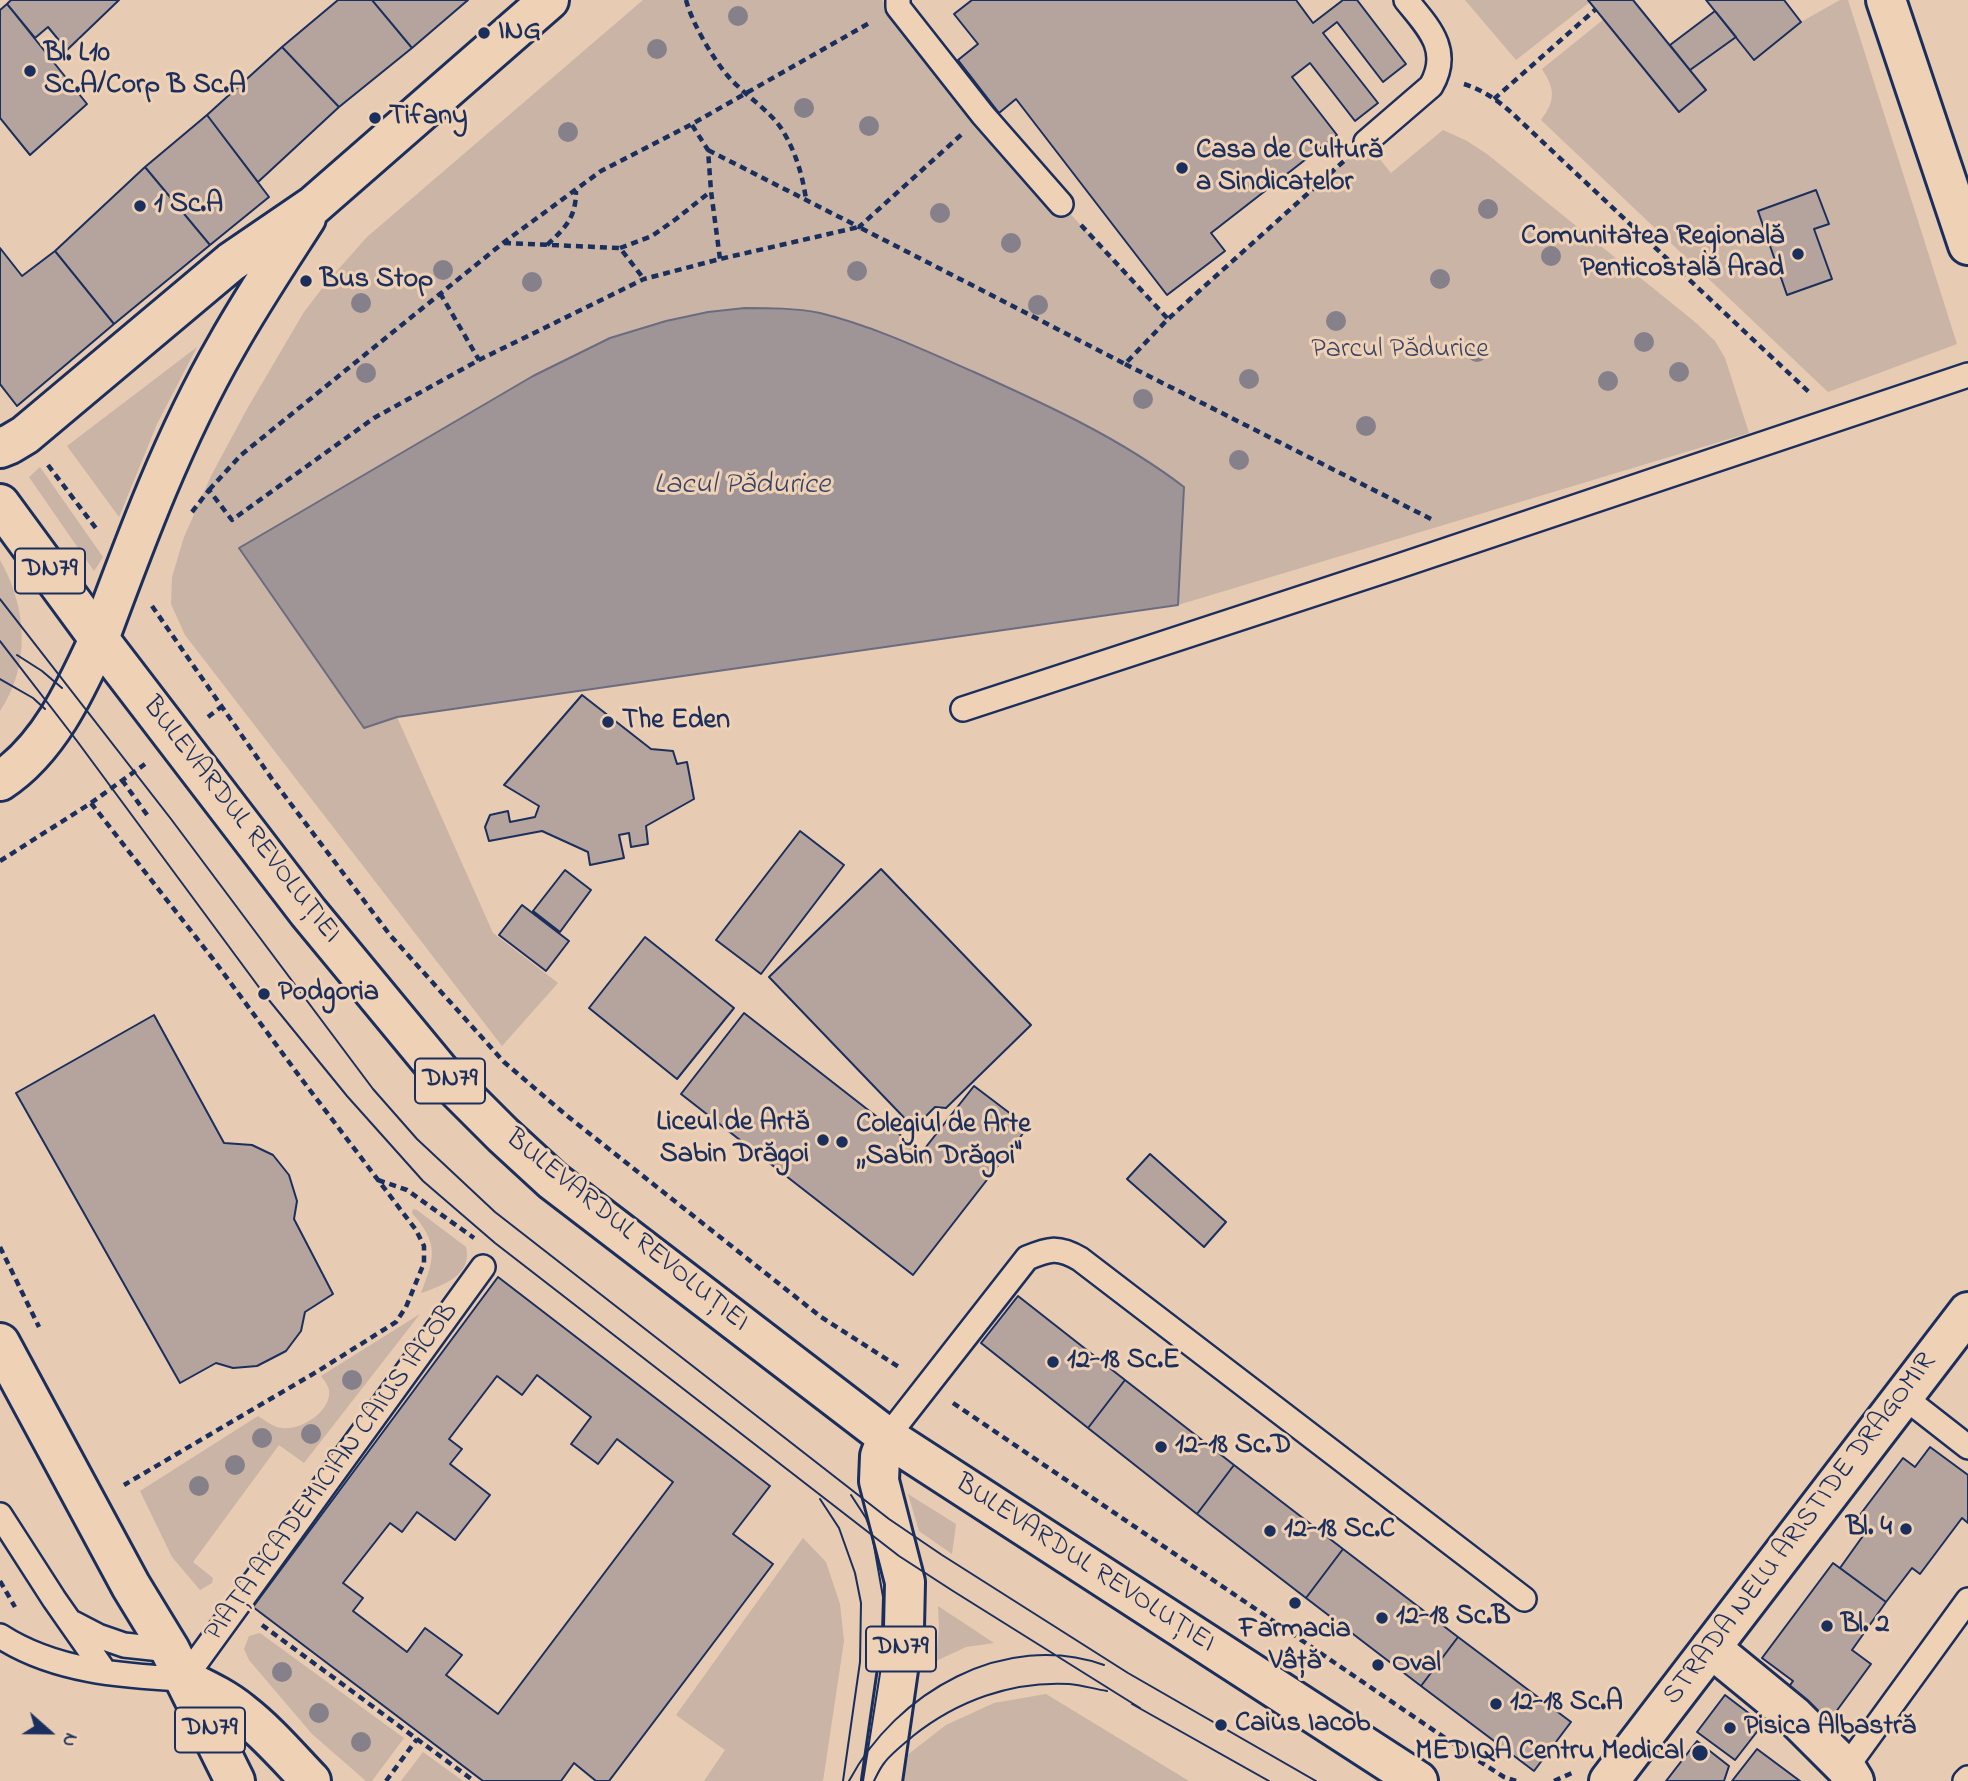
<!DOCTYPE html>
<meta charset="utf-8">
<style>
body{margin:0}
#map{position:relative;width:1968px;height:1781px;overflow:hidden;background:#e7cbb2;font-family:"Indie Flower",sans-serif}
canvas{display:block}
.north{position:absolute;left:14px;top:1697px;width:70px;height:70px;-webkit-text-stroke:5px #efd2b6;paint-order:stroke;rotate:111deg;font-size:19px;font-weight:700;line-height:28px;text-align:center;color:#1b2f5e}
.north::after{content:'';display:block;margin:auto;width:24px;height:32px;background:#1b2f5e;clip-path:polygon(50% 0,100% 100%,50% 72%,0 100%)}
</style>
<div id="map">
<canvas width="1968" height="1781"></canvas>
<div class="north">N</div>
</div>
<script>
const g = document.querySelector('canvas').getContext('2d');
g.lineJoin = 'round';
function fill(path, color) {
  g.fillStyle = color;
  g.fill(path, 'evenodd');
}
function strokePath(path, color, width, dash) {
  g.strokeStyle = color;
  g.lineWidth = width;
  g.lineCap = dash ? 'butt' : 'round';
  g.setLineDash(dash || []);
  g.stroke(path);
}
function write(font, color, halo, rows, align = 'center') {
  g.font = font + ' "Indie Flower",sans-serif';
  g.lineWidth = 6;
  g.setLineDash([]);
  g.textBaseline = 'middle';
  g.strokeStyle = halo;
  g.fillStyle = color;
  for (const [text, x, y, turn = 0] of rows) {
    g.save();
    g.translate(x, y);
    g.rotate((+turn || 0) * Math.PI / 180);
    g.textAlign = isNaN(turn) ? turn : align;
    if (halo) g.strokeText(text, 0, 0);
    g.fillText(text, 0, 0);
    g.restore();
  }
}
fill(new Path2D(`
 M643,0H882L1061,204L1168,319L1366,142L1391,173L1443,130L1467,141L1487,154L1695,322L1715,341L1725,358L1749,433L1178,605L1184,487L1155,465L1087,425L933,354L868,328L782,308H745L708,312L666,321L610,338L533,376L364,728L397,717L493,933L558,983L502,1046L185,635L171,604L172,577L184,537L211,476L247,409L304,312L327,282L367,237Z
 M1465,0H1588L1590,2L1516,60Z
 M1840,0H1848L1957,344L1828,392L1541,120C1556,100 1555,89 1542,69L1604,19L1706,90L1690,70L1736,37L1755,59L1801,22Z
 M197,347L157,424L119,517L67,446Z
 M40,467L103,557L94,571L29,477Z
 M0,560C27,607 31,665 0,711Z
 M413,1209L417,1210L466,1247C473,1275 442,1286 421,1293C435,1257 439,1244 412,1213Z
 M420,1314L304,1463L279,1445L193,1562L213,1578L212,1583L200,1590L172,1557L140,1491L258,1416C266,1421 273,1427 282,1428C301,1431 332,1411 329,1390C328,1385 324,1380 321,1376Z
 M908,1494L956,1524L952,1554L919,1531Z
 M803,1538L826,1562L840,1604L844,1641L823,1781H704L725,1750L676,1715Z
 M938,1606L994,1643L966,1647L936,1661L939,1629Z
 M260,1633L404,1738L372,1781H366L312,1734L249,1660L244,1649L249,1636Z
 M1046,1694L1189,1781H904L906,1756L946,1725L994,1703Z
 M423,1752L463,1781H401Z`), '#c9b4a6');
const water = new Path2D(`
 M745,308C770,308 795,308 820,313C873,326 924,350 974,372C1047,405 1120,438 1184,487L1178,605L397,717L364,728L239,548L533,376L610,338L666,321L708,312Z`);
fill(water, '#a09596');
strokePath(water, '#6b6c80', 2);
const building = new Path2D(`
 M11,0H119L67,50L48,27L35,38L7,4Z
 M338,0H372L412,48L339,107L282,47Z
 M372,0H468L412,48Z
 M972,0H1296L1313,23L1343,0H1357L1406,64L1383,82L1337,22L1323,33L1378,103L1355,121L1310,63L1292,77L1337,135L1211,233L1225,251L1167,295L1016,99L999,113L958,60L978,44L954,14Z
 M1588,0H1633L1706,90L1679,112Z
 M1706,0H1784L1801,22L1754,60Z
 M7,4L87,104L30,155L0,118V10Z
 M1715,11L1736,37L1690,70L1670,45Z
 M282,47L339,107L258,182L207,115Z
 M207,115L269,197L210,245L145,167Z
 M145,167L210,245L114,324L55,251Z
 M1816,190L1829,224L1814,229L1832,279L1787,295L1758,211Z
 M0,248L22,276L55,251L114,324L17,406L0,384Z
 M582,695L651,749L673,751L677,764L687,762L694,799L646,826L648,844L631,847L629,833L619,835L624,858L590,865L588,852L542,831L489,841L485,827L490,815L508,811L510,822L535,817L539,806L504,785Z
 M800,831L844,865L761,974L716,940Z
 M881,869L1031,1025L946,1108L935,1107L914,1128L769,977Z
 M565,870L591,890L560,932L533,911Z
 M522,905L569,941L546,971L499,935Z
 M645,937L734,1008L677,1079L589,1008Z
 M744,1013L922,1152L974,1086L1028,1127L913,1275L681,1094Z
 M154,1015L224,1143L252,1145L273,1155L289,1175L297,1201L294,1219L333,1294L305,1312L301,1331L286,1351L257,1366L233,1368L216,1363L180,1383L16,1093Z
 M1150,1154L1226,1222L1204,1247L1127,1179Z
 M498,1277L770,1486L733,1534L773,1564L609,1781H596L574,1763L561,1781H483L253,1607ZM537,1375L591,1417L571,1444L598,1464L617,1439L673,1482L498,1714L446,1675L462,1655L425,1628L407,1652L353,1611L363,1598L343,1583L390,1523L402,1532L417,1512L455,1540L490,1495L450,1464L462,1449L449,1439L497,1376L522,1395Z
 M1018,1296L1125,1380L1088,1428L981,1343Z
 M1125,1380L1234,1465L1197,1514L1088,1428Z
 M1930,1447L1968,1475V1523L1962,1518L1920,1574L1912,1568L1886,1602L1840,1568L1865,1533L1853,1524L1903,1458L1915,1467Z
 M1234,1465L1343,1549L1306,1598L1197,1514Z
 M1343,1549L1458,1637L1421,1686L1306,1598Z
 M1833,1563L1886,1602L1852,1650L1871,1664L1827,1724L1808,1709L1811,1705L1788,1688L1793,1681L1762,1658Z
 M1458,1637L1571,1722L1534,1771L1421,1686Z
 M1725,1695L1763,1724L1735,1760L1697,1732Z
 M1697,1741L1729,1766L1724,1781H1666Z
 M1757,1749L1800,1781H1732Z`);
fill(building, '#b4a49d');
strokePath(building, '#1b2f5e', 2);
const lane = new Path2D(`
 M898,0V7L983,115L1061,204
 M1366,142L1431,86C1452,50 1428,27 1406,0
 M963,709L1396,567L1968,375
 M1904,1397L1968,1447
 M887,1437L1027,1258C1049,1249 1058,1246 1080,1259L1524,1599
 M0,1515L54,1599L105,1672
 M73,1623L98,1636L124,1645L170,1650
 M0,1636C54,1671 121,1676 184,1679L483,1267
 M1846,1768L1968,1600
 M1965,1781L1968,1778`);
const street = new Path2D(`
 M1711,1648L1794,1716L1846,1768L1854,1781`);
const secondary = new Path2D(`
 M1886,0L1968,245
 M0,448L10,444L25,435L231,262L313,206L549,0
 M99,639C136,539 174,437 227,345C251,302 279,260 306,218
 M1609,1781L1968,1312`);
const primary = new Path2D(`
 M0,504L99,639L308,912L441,1073L503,1135L553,1181L887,1437L1418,1781
 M0,781C49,749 76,689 99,639
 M0,1343L131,1586L170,1650L235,1781
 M184,1679C204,1689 224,1698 241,1712C267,1732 289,1758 311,1781
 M882,1781L904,1628L905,1582L879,1481L880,1456L887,1437`);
strokePath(lane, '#1b2f5e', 28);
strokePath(street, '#1b2f5e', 44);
strokePath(secondary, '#1b2f5e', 44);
strokePath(primary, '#1b2f5e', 44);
strokePath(new Path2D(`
 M686,0C692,23 712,57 727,75C743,94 767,108 781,128C795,150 802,173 806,199
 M1464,84C1483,90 1499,101 1514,115L1811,394
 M1494,99L1596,9
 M692,125L708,150L711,191L720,259
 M708,150L859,227L962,134
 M1081,225L1168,319
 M504,243L620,248L644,279
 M547,245C565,228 576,218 576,191
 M620,248L652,236L676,219L710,192
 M440,293L479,360
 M1125,364L1433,520
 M48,465L98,531
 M209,490L241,455L503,243L601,171L692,124L871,22
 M192,512L209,490L232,520L374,418L479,360L644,279L720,259L859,227L1125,364L1168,319L1344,161
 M152,606L272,779L390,935L504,1062L566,1115L821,1317L902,1369
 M208,717L221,707
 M122,780L150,819
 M91,803L213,959L300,1077L416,1230L424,1246V1263L406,1307L396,1322L318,1371L124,1485
 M0,861L91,803L145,764
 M378,1180L407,1190L474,1238
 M0,1247L39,1327
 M953,1403L1479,1761L1504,1777L1516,1781
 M0,1581L15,1607
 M262,1625L474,1781
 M386,1781L417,1739
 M1554,1781L1572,1773`), '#1b2f5e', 4.5, [7, 5]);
strokePath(lane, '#efd2b6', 23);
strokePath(street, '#efd2b6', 38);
strokePath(secondary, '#efd2b6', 38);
strokePath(primary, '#efd2b6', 38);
strokePath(new Path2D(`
 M0,599L171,819L373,1089L417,1139L495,1212L889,1519L942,1555L1128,1673L1316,1781
 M0,641L77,741L264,994L347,1096L423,1181L495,1243L899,1556L953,1591L1140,1708
 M17,655L42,671L62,688
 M0,679L33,698L45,709
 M851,1495L866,1518L872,1534L883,1597L881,1667L863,1781
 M820,1499L839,1528L855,1573L861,1603L860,1662L843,1781
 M1132,1704L1269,1781
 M849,1781C896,1692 1005,1630 1104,1665
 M874,1781C877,1775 880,1768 885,1762C892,1753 904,1744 913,1736C957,1701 1011,1681 1069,1684C1082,1685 1094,1689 1107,1691`), '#1b2f5e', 2);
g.fillStyle = '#85808a';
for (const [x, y] of [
 [738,16],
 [657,49],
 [804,108],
 [869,126],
 [568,132],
 [1488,209],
 [940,213],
 [1011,243],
 [1551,256],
 [443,270],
 [857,271],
 [1440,279],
 [532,282],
 [361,303],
 [1038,305],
 [1336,321],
 [1644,342],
 [1477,352],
 [1679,372],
 [366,373],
 [1249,379],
 [1608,381],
 [1143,399],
 [1366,426],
 [1239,460],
 [352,1380],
 [311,1434],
 [262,1438],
 [235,1465],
 [199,1486],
 [282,1672],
 [319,1713],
 [361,1742]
]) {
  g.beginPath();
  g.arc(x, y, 10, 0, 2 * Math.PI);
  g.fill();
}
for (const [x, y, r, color] of [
 [484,33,7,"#1b2f5e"],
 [30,71,7,"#1b2f5e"],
 [375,118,7,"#1b2f5e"],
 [1182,168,7,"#1b2f5e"],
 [140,206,7,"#1b2f5e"],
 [1798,254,7,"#1b2f5e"],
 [306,281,7,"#1b2f5e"],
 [608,722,7,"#1b2f5e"],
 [264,994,7,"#1b2f5e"],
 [823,1140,7,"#1b2f5e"],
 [842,1142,7,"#1b2f5e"],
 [1053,1362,7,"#1b2f5e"],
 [1161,1447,7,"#1b2f5e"],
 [1906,1529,7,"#1b2f5e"],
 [1270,1531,7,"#1b2f5e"],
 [1295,1603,7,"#1b2f5e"],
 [1382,1618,7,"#1b2f5e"],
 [1827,1626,7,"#1b2f5e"],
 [1378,1665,7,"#1b2f5e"],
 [1496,1704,7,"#1b2f5e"],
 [1221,1725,7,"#1b2f5e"],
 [1730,1728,7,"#1b2f5e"],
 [1700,1753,9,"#1b2f5e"]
]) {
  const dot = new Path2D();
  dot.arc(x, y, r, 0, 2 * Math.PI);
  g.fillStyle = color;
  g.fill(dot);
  strokePath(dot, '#efd2b6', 2.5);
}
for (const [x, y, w] of [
 [50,571,70],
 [450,1081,70],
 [901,1649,70],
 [210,1730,70]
]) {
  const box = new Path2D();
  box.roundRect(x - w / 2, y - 22.5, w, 45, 5);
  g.fillStyle = '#efd2b6';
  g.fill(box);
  strokePath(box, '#1b2f5e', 2);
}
write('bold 26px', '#1b2f5e', null, [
 ["DN79",50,571],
 ["DN79",450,1081],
 ["DN79",901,1649],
 ["DN79",210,1730]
]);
write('bold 28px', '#1b2f5e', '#efd2b6', [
 ["ING",498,33],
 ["Bl. L10",44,55],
 ["Sc.A/Corp B Sc.A",44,87],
 ["Tifany",389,118],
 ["Casa de Cultură",1196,152],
 ["a Sindicatelor",1196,184],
 ["1 Sc.A",154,206],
 ["Comunitatea Regională",1784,238,"right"],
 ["Penticostală Arad",1784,270,"right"],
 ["Bus Stop",320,281],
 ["The Eden",622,722],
 ["Podgoria",278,994],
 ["Liceul de Artă",809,1124,"right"],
 ["Sabin Drăgoi",809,1156,"right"],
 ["Colegiul de Arte",856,1126],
 [",,Sabin Drăgoi\"",856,1158],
 ["12-18 Sc.E",1067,1362],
 ["12-18 Sc.D",1175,1447],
 ["Bl. 4",1892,1529,"right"],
 ["12-18 Sc.C",1284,1531],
 ["12-18 Sc.B",1396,1618],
 ["Bl. 2",1841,1626],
 ["Farmacia",1295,1631,"center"],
 ["Vâță",1295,1663,"center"],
 ["Oval",1392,1665],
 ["12-18 Sc.A",1510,1704],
 ["Caius Iacob",1235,1725],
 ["Pisica Albastră",1744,1728],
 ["MEDIQA Centru Medical",1684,1753,"right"]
], 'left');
write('28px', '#354369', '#efd2b6', [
 ["Parcul Pădurice",1400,351]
]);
write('28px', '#1b2f5e', '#efd2b6', [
 ["BULEVARDUL REVOLUȚIEI",240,821,52],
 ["BULEVARDUL REVOLUȚIEI",626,1232,39],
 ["PIAȚA ACADEMICIAN CAIUS IACOB",333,1473,-54],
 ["STRADA NELU ARISTIDE DRAGOMIR",1801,1530,-53],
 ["BULEVARDUL REVOLUȚIEI",1084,1565,33]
]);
write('italic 30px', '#364369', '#efd2b6', [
 ["Lacul Pădurice",742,487]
]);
</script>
